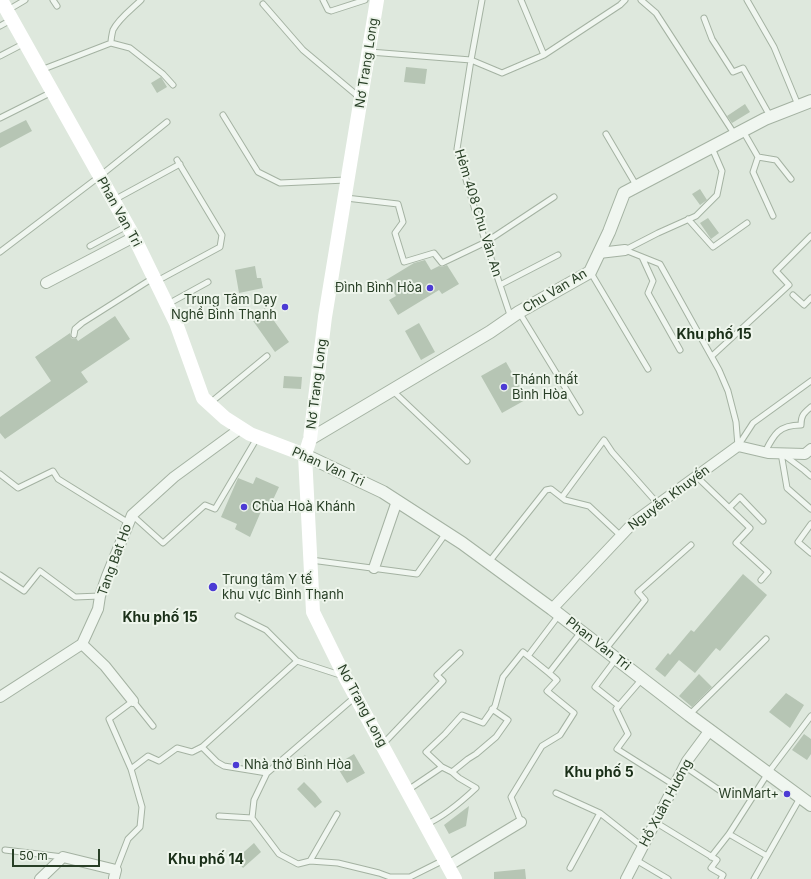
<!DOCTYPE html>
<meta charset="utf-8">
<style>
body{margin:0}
#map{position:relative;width:811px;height:879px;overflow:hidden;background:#dee8dd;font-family:Inter,sans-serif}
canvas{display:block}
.scale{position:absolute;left:12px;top:849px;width:88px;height:18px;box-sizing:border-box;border:2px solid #283f26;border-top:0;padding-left:5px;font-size:12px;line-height:14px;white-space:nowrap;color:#283f26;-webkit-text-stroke:3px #eef5ec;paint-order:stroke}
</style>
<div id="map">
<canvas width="811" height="879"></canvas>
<div class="scale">50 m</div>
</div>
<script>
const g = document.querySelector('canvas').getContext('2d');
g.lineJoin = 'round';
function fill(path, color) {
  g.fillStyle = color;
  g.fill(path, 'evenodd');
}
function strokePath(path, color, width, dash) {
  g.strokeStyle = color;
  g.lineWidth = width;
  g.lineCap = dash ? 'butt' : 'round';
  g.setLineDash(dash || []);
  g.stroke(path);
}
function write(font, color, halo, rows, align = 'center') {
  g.font = font + ' Inter,sans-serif';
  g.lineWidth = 4;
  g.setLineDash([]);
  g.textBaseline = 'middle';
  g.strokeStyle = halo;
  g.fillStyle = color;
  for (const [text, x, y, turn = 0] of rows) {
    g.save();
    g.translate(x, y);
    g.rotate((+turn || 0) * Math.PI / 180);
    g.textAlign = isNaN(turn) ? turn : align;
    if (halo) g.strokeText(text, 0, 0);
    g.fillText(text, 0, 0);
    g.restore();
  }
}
fill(new Path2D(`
 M406,67L427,69L425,84L404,82Z
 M161,77L167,87L157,93L151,83Z
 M745,104L750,112L732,123L727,116Z
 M26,120L32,131L0,148V133Z
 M700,189L707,200L700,205L692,194Z
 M708,218L719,233L711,239L700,223Z
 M425,260L431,270L439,266L442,267L447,265L459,284L442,294L439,290L398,315L389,300L396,296L386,280L414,263Z
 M255,266L257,278H261L263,288L239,293L235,270Z
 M265,308L289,342L275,352L251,318Z
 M115,316L130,339L81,372L88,382L5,439L0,433V417L51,381L35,357L70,333L71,338L74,339L76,338L78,341Z
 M419,323L435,352L421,360L405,331Z
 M506,362L527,399L502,413L481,376Z
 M284,376L302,377L301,389L283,388Z
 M256,477L279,487L271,504L265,502L250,537L235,529L237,524L221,517L238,478L253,484Z
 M743,574L767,595L720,651L716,648L695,673L679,660L665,677L655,669L668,653L670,655L691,630L694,632Z
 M699,674L712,687L692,707L679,696Z
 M786,693L804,705L790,728L769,712Z
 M804,734L811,739V754L807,760L792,750Z
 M354,754L365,773L347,783L336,765Z
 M305,755L312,764L303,771L296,762Z
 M304,782L315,793L322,802L315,808L297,789Z
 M469,806L466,826L449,834L444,825Z
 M254,843L261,852L243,868L236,859Z
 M525,869L526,879H494V872Z`), '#b6c5b4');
const service = new Path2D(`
 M53,0L57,6
 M323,0L328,10L331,11L365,0
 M521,0L544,55
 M641,0L656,13L735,135
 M747,0L774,47L798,105
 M263,4L303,50L359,97
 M8,10L25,0
 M704,18L712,39L733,72L743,68L770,116
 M0,26L11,20
 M111,43C111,38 112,34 113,30C119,18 132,9 141,0
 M370,52L471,60L482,0
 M0,56L25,43
 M41,70L111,43L130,48L163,74L173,85
 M223,115L258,172L280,183L346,180
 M0,118L52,92
 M743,131L758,157L753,172L773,216
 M606,134L636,185
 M758,157L776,160L791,179
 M346,198L398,204L403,222L395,233L404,262L434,253L442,263L486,242L554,197
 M114,200L180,164
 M688,219L713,247L747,223
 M90,246L127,226
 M625,250L660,264L719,370L728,391L736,422L738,446
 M625,250L658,233L696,216L717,195L722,171L712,148
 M0,252L100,176L167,122
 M642,257L653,281L648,293L680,350
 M591,273L648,369
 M157,281L220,247L222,235L177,160
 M500,285L558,255
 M793,295L804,305L811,298
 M168,304L208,282
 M519,312L580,412
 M511,318L475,210L457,149L471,60L502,73L544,55L620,5L625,0
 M74,335L75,329L82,323L153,278
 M712,356L789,285L776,271L811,236
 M393,391L467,461
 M210,403L267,356
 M738,446L753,423L811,381
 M765,452C774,434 779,425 801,425C801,415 804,413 811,407
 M781,453L787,488L811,509
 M784,455L804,470L811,476
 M0,474L18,488L53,471L58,479L129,523
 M696,476L750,528L736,543L768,572L761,580
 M562,497L604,440L612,452L658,504
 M729,508L740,497L763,521
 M132,515L163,543L205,505L215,509L257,438
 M811,524L798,542L811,553
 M311,560L417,574L446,533
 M489,562L546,490L551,489L565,500L589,506L621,536
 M0,575L24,591L40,571L75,597L100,596
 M238,616L266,630L297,661L340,675
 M605,650L645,600L638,592L691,545
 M528,656L559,615
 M616,659L595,687L619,706
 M642,679L616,709L628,734L617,749L674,785
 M355,697L267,773L254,800L252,818L279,854L298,864L310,861L338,863L379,873L390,877H410L444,860
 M689,715L766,639
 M383,744L443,681L437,675L460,653
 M202,747L217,762L224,766L267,773
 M684,766L725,794
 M442,767L426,752L445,734L462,715L483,723L495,706L503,677L523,652L549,673
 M131,769L148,756L159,761L177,748L192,752L202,747L297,661
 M408,790L442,767L452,772L468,759L476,754L496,737L508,720L492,709
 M556,793L600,813L643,847
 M219,816L252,818
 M521,822L511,797L542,746L560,735L574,713L547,691L557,680L549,673L581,632
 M655,822L717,860L711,868L723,875L721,879
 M427,824C445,816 461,802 476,788L459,778L452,772
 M729,834L767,856
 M5,850L63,857
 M711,857L729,834L768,773L811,716
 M636,860L668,879
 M310,861L337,814
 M570,868L600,813
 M116,870L128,839L140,827L142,807L131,769L109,719L133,701L153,726
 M754,879L800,798`);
const minor = new Path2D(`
 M599,253L625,250
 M46,283L134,237
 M374,568L397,501
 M552,609L635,521L738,446L768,453L805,454L811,449
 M82,644L105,666L133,701
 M0,697L82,644L98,609L100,596L107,576L132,515L174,477L241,428
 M448,866L521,822
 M40,879L63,857L116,870L114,878
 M626,879L687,761L710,730`);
const tertiary = new Path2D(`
 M310,439L490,332L519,312L590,272L609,232L624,193L765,119L811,101
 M305,455L383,492L462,543L552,609L689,715L811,805`);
strokePath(service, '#a4b2a2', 7);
strokePath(minor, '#a4b2a2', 12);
strokePath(tertiary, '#a4b2a2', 14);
strokePath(service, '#f0f6f0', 5);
strokePath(minor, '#f0f6f0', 10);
strokePath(tertiary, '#f0f6f0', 12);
strokePath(new Path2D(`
 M1,0L134,237L176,323L203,398L225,418L250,434L305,455
 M377,0L325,317L310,439L305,455L313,612L345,677L455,879`), '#fff', 14);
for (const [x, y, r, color] of [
 [430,288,4,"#4c3bd4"],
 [285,307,4,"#4c3bd4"],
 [504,387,4,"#4c3bd4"],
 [244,507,4,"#4c3bd4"],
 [213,587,5,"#4c3bd4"],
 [236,765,4,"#4c3bd4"],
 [787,794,4,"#4c3bd4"]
]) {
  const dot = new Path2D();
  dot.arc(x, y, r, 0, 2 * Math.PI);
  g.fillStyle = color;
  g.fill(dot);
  strokePath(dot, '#eef5ec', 1.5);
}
write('13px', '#283f26', '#eef5ec', [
 ["Nơ Trang Long",367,63,-81],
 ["Phan Van Tri",119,212,61],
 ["Hẻm 408 Chu Văn An",478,213,73],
 ["Chu Van An",555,291,-31],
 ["Nơ Trang Long",317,384,-83],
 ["Phan Van Tri",328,467,24],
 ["Nguyễn Khuyến",669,498,-37],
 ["Tang Bat Ho",115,560,-70],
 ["Phan Van Tri",598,644,38],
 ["Nơ Trang Long",362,706,62],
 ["Hồ Xuân Hương",666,803,-62]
]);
write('13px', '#283f26', '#eef5ec', [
 ["Đình Bình Hòa",422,288,"right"],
 ["Trung Tâm Dạy",277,300,"right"],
 ["Nghề Bình Thạnh",277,315,"right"],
 ["Thánh thất",512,380],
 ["Bình Hòa",512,395],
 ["Chùa Hoà Khánh",252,507],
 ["Trung tâm Y tế",222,580],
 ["khu vực Bình Thạnh",222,595],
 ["Nhà thờ Bình Hòa",244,765],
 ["WinMart+",779,794,"right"]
], 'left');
write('bold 14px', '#1a2f18', '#eef5ec', [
 ["Khu phố 15",714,335],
 ["Khu phố 15",160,618],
 ["Khu phố 5",599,773],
 ["Khu phố 14",206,860]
]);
</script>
